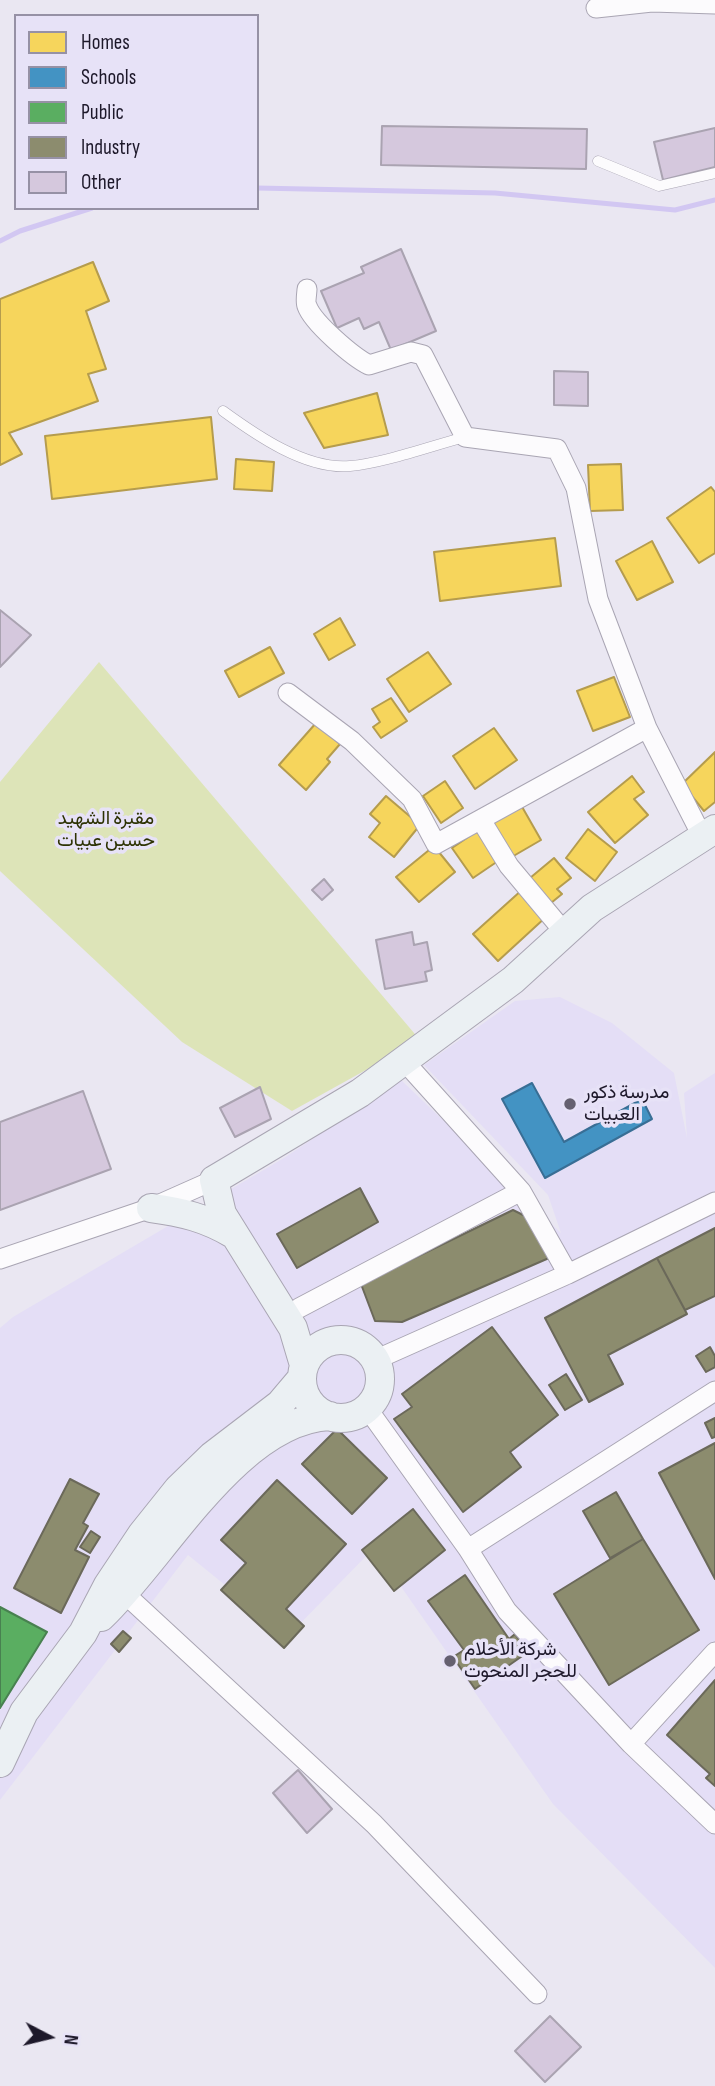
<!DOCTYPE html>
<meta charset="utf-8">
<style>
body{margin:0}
#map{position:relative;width:715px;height:2086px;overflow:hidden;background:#eae7f2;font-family:"Sofia Sans Condensed",sans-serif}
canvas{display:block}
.legend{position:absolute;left:14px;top:14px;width:245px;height:196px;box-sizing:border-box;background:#e7e2f7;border:2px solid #9691a5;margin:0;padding:9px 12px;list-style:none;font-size:21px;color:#1d182a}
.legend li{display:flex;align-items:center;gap:14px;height:35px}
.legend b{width:35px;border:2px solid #9691a5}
.north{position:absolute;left:14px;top:2002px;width:70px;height:70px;-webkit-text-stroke:5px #e7e2f7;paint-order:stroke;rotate:97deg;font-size:19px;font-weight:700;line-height:28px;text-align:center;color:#1d182a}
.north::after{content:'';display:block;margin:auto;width:24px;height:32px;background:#1d182a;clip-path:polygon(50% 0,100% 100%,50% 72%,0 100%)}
</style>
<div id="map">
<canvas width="715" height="2086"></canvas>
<ul class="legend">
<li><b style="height:19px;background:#f6d55c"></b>Homes</li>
<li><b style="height:19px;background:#4393c3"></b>Schools</li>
<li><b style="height:19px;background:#5aae61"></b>Public</li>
<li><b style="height:19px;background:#8c8c6e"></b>Industry</li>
<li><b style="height:19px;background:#d5c8dd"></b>Other</li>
</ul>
<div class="north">N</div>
</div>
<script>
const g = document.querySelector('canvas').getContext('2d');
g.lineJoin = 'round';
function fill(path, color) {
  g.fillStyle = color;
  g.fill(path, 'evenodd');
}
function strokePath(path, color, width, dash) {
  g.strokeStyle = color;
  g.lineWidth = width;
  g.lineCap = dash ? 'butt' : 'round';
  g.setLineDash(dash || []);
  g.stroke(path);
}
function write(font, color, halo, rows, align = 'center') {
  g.font = font + ' "Sofia Sans Condensed",Vazirmatn,sans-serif';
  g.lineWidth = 7;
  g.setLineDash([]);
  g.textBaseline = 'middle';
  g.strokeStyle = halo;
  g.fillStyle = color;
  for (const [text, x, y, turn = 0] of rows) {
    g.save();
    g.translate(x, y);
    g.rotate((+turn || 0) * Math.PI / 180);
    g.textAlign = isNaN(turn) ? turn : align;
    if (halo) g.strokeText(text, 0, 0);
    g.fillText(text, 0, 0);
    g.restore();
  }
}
fill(new Path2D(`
 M560,997L612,1023L674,1073L687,1138L684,1093L715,1073V1968L553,1804L374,1548L288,1636L188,1555L0,1800V1328L13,1317L284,1158L401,1080L561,1233L548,1195L424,1065L515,1001Z`), '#e4def6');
fill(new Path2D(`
 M99,662L420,1040L292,1111L182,1042L0,871V782Z`), '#dde4b8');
const homes = new Path2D(`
 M93,262L109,301L86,311L106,369L88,374L98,401L9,433L22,454L0,465V299Z
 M377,393L388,435L324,448L304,413Z
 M211,417L217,479L52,499L45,436Z
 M236,459L274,462L272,491L234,489Z
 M621,464L623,510L590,511L588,465Z
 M711,487L715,492V553L699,563L667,518Z
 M555,538L561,586L440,601L434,552Z
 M652,541L673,582L637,600L616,561Z
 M340,618L355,645L329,660L314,634Z
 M270,647L284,673L239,697L225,671Z
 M428,652L451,684L409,712L387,679Z
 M614,677L630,717L593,731L577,691Z
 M391,698L407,721L381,738L373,727L380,722L372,709Z
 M316,723L340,744L327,759L330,762L306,790L279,765Z
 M494,728L517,760L475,789L453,756Z
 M715,752V802L704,811L682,784Z
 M632,776L644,792L634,799L648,815L615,843L588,812Z
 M445,781L463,808L441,823L423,796Z
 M386,796L420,825L394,857L369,837L380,823L370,814Z
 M521,805L541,840L510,858L490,824Z
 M480,829L501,859L473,878L452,848Z
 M588,829L617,852L595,881L566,858Z
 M434,846L455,872L419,902L396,877Z
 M554,858L571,878L557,889L562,894L551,903L530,878Z
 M523,889L547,916L498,961L473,934Z`);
fill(homes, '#f6d55c');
strokePath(homes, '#b59c4d', 2);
const schools = new Path2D(`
 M532,1083L564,1142L642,1099L652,1119L545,1178L502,1099Z`);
fill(schools, '#4393c3');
strokePath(schools, '#386e95', 2);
const public = new Path2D(`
 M0,1607L47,1632L0,1708Z`);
fill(public, '#5aae61');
strokePath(public, '#488150', 2);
const industry = new Path2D(`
 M360,1188L378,1222L297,1268L277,1234Z
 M513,1210L529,1218L549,1258L402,1322L375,1321L361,1284Z
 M715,1228V1296L685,1310L657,1258Z
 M657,1258L687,1314L608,1355L623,1384L589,1402L545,1318Z
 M492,1327L558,1415L510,1452L521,1467L463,1512L394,1419L412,1407L402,1394Z
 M710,1347L715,1356V1367L706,1372L696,1356Z
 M566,1374L582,1400L565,1410L549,1385Z
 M715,1418V1437L712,1438L705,1423Z
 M337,1429L387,1478L352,1514L302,1464Z
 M715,1443V1579L659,1473Z
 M70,1479L99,1494L83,1523L88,1526L75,1550L89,1557L61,1613L14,1588Z
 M277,1480L346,1544L286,1609L304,1626L284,1648L221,1590L246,1563L221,1540Z
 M616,1492L643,1539L610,1558L583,1511Z
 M413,1509L445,1550L394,1591L362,1550Z
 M91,1531L100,1537L90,1553L80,1547Z
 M643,1539L699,1630L609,1685L554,1594Z
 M465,1575L509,1639L515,1634L528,1652L475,1689L453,1657L464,1650L428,1601Z
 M123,1631L131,1638L119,1652L111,1644Z
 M715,1680V1786L706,1778L710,1774L667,1735Z`);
fill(industry, '#8c8c6e');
strokePath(industry, '#6b695a', 2);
strokePath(new Path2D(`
 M257,188L495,193L675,210L715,200
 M0,241L20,231L92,208`), '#d2c7f2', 5);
const building = new Path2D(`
 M382,126L587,129L586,169L381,165Z
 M715,128V167L663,180L654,142Z
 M401,249L436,331L391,350L379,322L364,329L359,318L337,328L321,291L364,273L361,267Z
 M554,371L588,372V406L554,405Z
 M0,610L31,635L0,667Z
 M324,879L333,890L322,900L312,890Z
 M412,932L414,945L427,942L432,970L425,972L427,981L385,989L376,940Z
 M260,1087L271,1119L235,1137L220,1108Z
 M83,1091L111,1169L0,1210V1122Z
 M298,1770L332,1809L307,1833L273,1793Z
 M550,2016L581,2047L545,2082L515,2051Z`);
fill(building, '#d5c8dd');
strokePath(building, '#aaa3b1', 2);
const lane = new Path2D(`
 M598,161L659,186L715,173
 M223,411C256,435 306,470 350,466C384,463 431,446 465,437`);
const street = new Path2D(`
 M596,8L652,2L715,4
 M307,289C307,293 305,302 307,306C313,323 353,357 369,365L411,352L423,355L465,437L557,449L576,488L598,599L647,728L702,836
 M288,693L352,741L412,799L436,844L647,728
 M481,820L509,866L565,933
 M404,1061L521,1191L568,1274
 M0,1259L151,1208L214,1180
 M299,1308L521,1191
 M375,1360L568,1274L715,1202
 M367,1408L468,1549L507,1611L631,1744L715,1824
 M468,1549L715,1391
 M125,1594L374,1824L537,1994
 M631,1744L715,1652`);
const secondary = new Path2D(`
 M214,1180L360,1093L513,980L592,908L715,829
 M214,1180L222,1214L293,1328L304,1365
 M151,1208C182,1212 206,1218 233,1234
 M302 1379a39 39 0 1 1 78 0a39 39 0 1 1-78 0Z
 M101,1617C163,1559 237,1420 330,1416
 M0,1763L24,1712L83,1633L108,1585L142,1534L178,1489L212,1456L280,1404L302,1378`);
strokePath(lane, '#a9a5b3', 11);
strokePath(street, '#a9a5b3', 21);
strokePath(secondary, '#a9a5b3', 30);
strokePath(lane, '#fcfbfd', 10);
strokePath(street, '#fcfbfd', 19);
strokePath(secondary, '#ebf0f3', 28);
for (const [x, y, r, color] of [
 [570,1104,7,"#656070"],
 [450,1661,7,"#656070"]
]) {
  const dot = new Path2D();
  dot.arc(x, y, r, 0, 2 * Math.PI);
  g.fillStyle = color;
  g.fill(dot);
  strokePath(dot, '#e7e2f7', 2.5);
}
write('19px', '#2d3203', '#e7e2f7', [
 ["مقبرة الشهيد",106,819],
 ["حسين عبيات",106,841]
]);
write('19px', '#1d182a', '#e7e2f7', [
 ["مدرسة ذكور",584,1093],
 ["العبيات",584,1115],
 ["شركة الأحلام",464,1650],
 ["للحجر المنحوت",464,1672]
], 'left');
</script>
